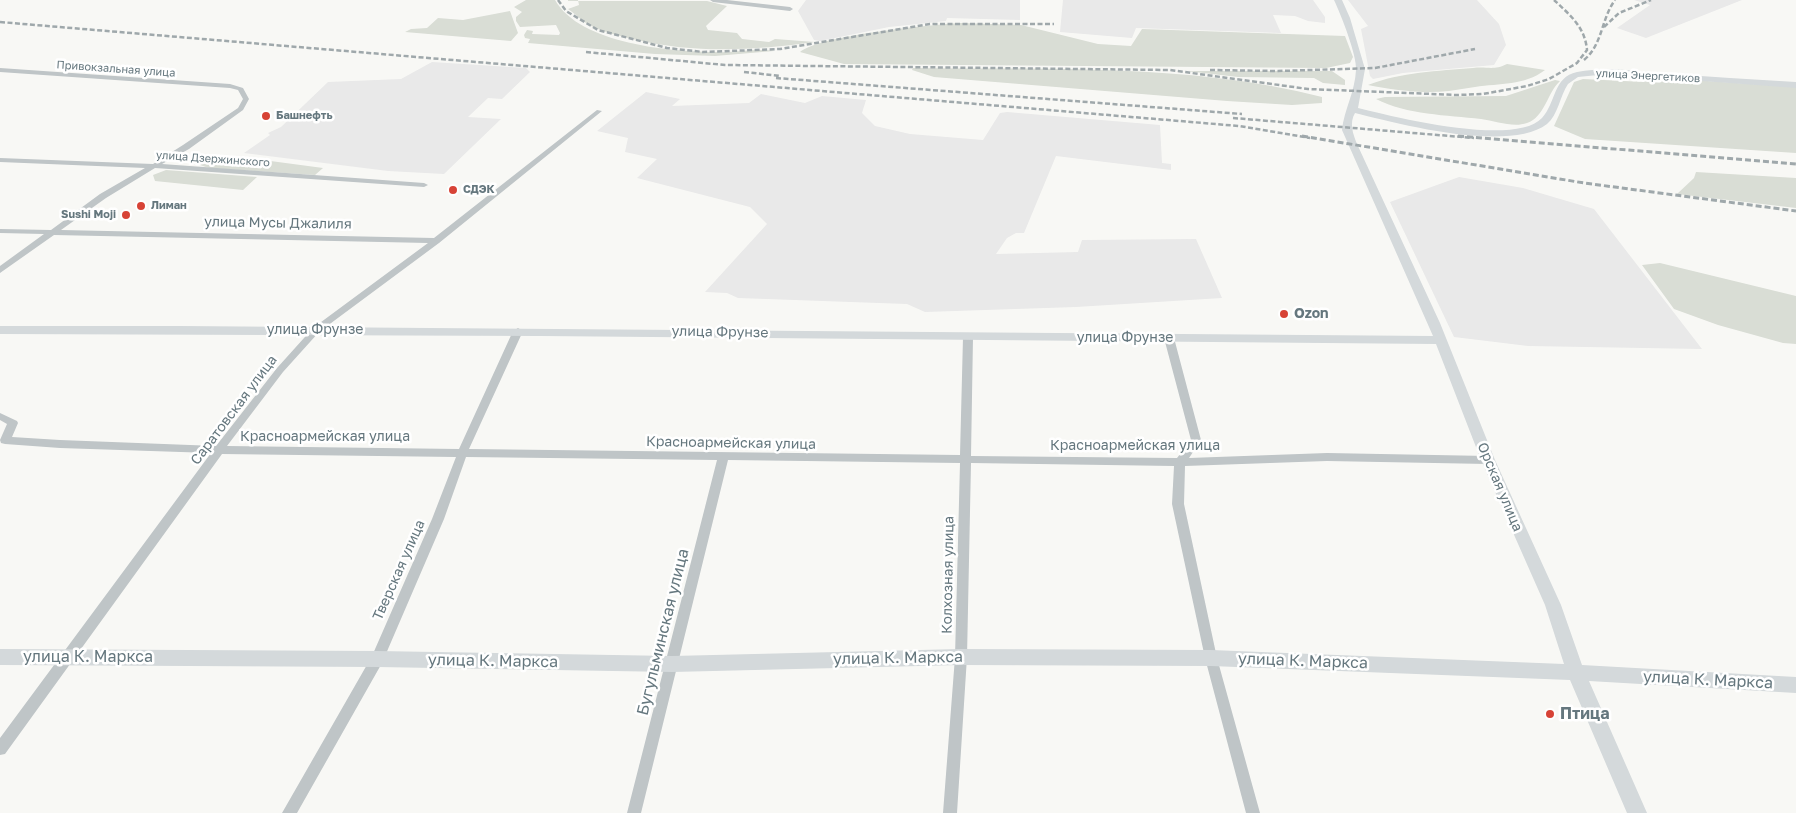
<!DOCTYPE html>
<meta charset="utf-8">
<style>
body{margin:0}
canvas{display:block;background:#f8f8f5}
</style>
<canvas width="1796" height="813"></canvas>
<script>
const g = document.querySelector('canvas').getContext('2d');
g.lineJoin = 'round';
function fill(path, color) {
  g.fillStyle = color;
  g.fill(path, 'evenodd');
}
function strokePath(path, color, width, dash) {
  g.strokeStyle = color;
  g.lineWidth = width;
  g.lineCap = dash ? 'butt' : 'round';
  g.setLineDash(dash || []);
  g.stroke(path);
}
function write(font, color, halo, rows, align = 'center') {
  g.font = font + ' "Golos Text",sans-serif';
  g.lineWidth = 5;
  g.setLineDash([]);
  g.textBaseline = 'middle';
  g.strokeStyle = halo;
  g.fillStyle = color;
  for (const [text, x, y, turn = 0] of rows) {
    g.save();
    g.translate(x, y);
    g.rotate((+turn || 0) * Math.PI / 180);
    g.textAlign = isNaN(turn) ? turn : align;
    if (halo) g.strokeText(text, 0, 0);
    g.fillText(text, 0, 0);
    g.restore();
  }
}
fill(new Path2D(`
 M806,0H1020V20L947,18L946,21L889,27L820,41L814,40L798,11Z
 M1063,0H1313L1325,17V23L1308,21L1295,16L1273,15L1281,33L1136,28L1132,38L1060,32Z
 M1348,0H1477L1499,24L1506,45L1494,65L1403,73L1373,79L1370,76L1361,29L1368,26Z
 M1634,0H1742L1646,38L1617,28L1650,5Z
 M432,62L526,68L530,72L502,99L488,98L468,117L501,119L444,174L388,171L244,153L270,135L268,133L281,127L328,82L401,79Z
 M646,92L680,99L672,106L749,103L761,94L805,103L822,96L866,100L862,113L875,126L910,134L983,140L1000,113L1007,112L1160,125L1162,163L1171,164V170L1056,156L1024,233H1016L1007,238L996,254L1078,252L1082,240L1196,239L1222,298L1076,307L925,312L907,304L738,298L727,293L705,292L767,224L750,207L637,178L657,159L625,152L628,138L597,131Z
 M1459,177L1523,188L1594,209L1702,349L1528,346L1454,337L1390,202Z`), '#e9e9e9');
fill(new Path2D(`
 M526,0H555C580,44 672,52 717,52C735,53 758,48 774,51L715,56L655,54L528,43L530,39L525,38L524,35L527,30L533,31L532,34L559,35L560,33L556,25L520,27L516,21V17L522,12L514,7Z
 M567,0L707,1L727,6L706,26L708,30L737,33L742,39L769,42L775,39L815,42C755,50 697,54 637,40C620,36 601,32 586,23C580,19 574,13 568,9L579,5L578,0Z
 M510,11L518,33L511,41L405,32L411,29L427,28L438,18L463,20Z
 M960,23L1021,25L1098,44L1131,46L1142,29L1345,36L1353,57L1350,63L1326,68L844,64L800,52C821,35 930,25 960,23Z
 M1507,64L1545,70C1524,86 1500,83 1475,87C1466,88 1458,90 1449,91C1422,94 1394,90 1368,85C1401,72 1438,71 1473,68C1487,66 1493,71 1507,64Z
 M913,68C1049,70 1188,63 1322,97V103L1292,105L1227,101L934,77L912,70Z
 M1186,71H1332L1345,80V85L1323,83L1314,78L1238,77Z
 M1647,77L1796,87V153L1585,139L1554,126L1574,82L1583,79L1644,82Z
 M1555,80L1560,81C1547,93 1545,117 1527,123C1513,128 1496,121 1481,119C1447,115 1407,115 1376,99L1385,97L1506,96Z
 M218,157L248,158L323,168L315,175L209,168L200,165Z
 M166,170L257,177L243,190L155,181L153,175Z
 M1696,172L1796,178V208L1677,194L1694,178Z
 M1660,263L1796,296V344L1783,343L1718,325L1674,309L1642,265Z`), '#d9ddd5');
fill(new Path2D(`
 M710,0H727L790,7L793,9L790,11L713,2Z
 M0,68L230,84L243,88L249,99L243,110L189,149L162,164L424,183L428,185L424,187L155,168L106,198L61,230L434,238L597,110L602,111L439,243L319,332L283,372L227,446L459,449L513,331L518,328L523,331L469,449L960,455L963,337L968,334L973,337L971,456L1177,458L1191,440L1164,338L1169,335L1174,338L1201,440L1189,458L1327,453L1488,456L1492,457L1493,460L1492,463L1488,464L1327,461L1185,466L1184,504L1217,658L1260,813H1246L1205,658L1172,504L1174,466L971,463L967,657L957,813H943L955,657L960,463L728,460L641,813H627L717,460L466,457L444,519L382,663L297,813H282L372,656L432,519L456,457L222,454L5,754L0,755V738L211,453L60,448L5,444L1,443L0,440L7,424L0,420V413L17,421L18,423L12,437L60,440L216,446L277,368L313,328L428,243L54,235L0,273V266L44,234L0,233V229L51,230L100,194L145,168L0,162V158L153,164L183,145L238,108L243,99L238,90L230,88L0,72Z`), '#bfc5c7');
fill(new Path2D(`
 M1334,0H1342L1350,18L1365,69L1358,108C1394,117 1515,147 1542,118C1556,103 1553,77 1577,72C1606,66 1635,71 1664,73C1708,77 1752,79 1796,82V88L1608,74L1578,77L1568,84C1560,96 1558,115 1547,124C1509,153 1399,124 1355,113C1349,123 1353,134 1357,144L1440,323L1495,460L1561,605L1582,665L1796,677V693L1589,681L1647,813H1627L1570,680L1211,666L961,665L672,672L377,667L0,665V649L377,651L672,656L961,649L1211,650L1564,664L1545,605L1481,460L1436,344L540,336L0,334V326H180L1433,336L1342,130C1344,110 1355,92 1356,70C1357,55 1341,15 1334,0Z`), '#d4d9db');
strokePath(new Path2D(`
 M558,0L566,11L598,30L667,48L703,52L780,49L930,24H1054
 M0,22L1239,126L1310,138
 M1604,27L1619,13L1651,0
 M586,52L725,65L1170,70L1308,89L1457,95L1483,94L1527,86L1549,79L1577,63L1587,50C1585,27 1570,15 1554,0
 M1584,60C1603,44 1601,19 1615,0
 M1210,70L1278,71L1375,68L1475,49
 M744,72L781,76
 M776,78L1242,114
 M1233,118L1474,138`), '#9fa8ab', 2.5, [5, 2.5]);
strokePath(new Path2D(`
 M1302,136L1584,183L1796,211
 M1458,136L1796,164`), '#9fa8ab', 3, [6, 3]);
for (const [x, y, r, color] of [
 [266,116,5,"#d74336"],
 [453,190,5,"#d74336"],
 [141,206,5,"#d74336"],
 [126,215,5,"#d74336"],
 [1284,314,5,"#d74336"],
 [1550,714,5,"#d74336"]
]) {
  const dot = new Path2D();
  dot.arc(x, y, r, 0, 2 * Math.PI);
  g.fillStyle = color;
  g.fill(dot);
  strokePath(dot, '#fff', 2);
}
write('11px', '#65777e', '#fff', [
 ["Привокзальная улица",116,69,4],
 ["улица Энергетиков",1648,76,3],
 ["улица Дзержинского",213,159,4]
]);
write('bold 11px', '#65777e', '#fff', [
 ["Башнефть",276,116],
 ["СДЭК",463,190],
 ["Лиман",151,206],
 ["Sushi Moji",116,215,"right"]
], 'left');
write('14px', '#65777e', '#fff', [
 ["улица Мусы Джалиля",278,223,1],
 ["улица Фрунзе",315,330],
 ["улица Фрунзе",720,332,1],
 ["улица Фрунзе",1125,338],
 ["Саратовская улица",234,410,-53],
 ["Красноармейская улица",325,437],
 ["Красноармейская улица",731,443,1],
 ["Красноармейская улица",1135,446],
 ["Орская улица",1500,487,67],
 ["Тверская улица",399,570,-66],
 ["Колхозная улица",948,575,-89]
]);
write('bold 14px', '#65777e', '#fff', [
 ["Ozon",1294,314]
], 'left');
write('16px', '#65777e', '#fff', [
 ["Бугульминская улица",663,632,-76],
 ["улица К. Маркса",88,657],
 ["улица К. Маркса",898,658,-1],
 ["улица К. Маркса",493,661,1],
 ["улица К. Маркса",1303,661,2],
 ["улица К. Маркса",1708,680,3]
]);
write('bold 16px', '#65777e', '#fff', [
 ["Птица",1560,714]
], 'left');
</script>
